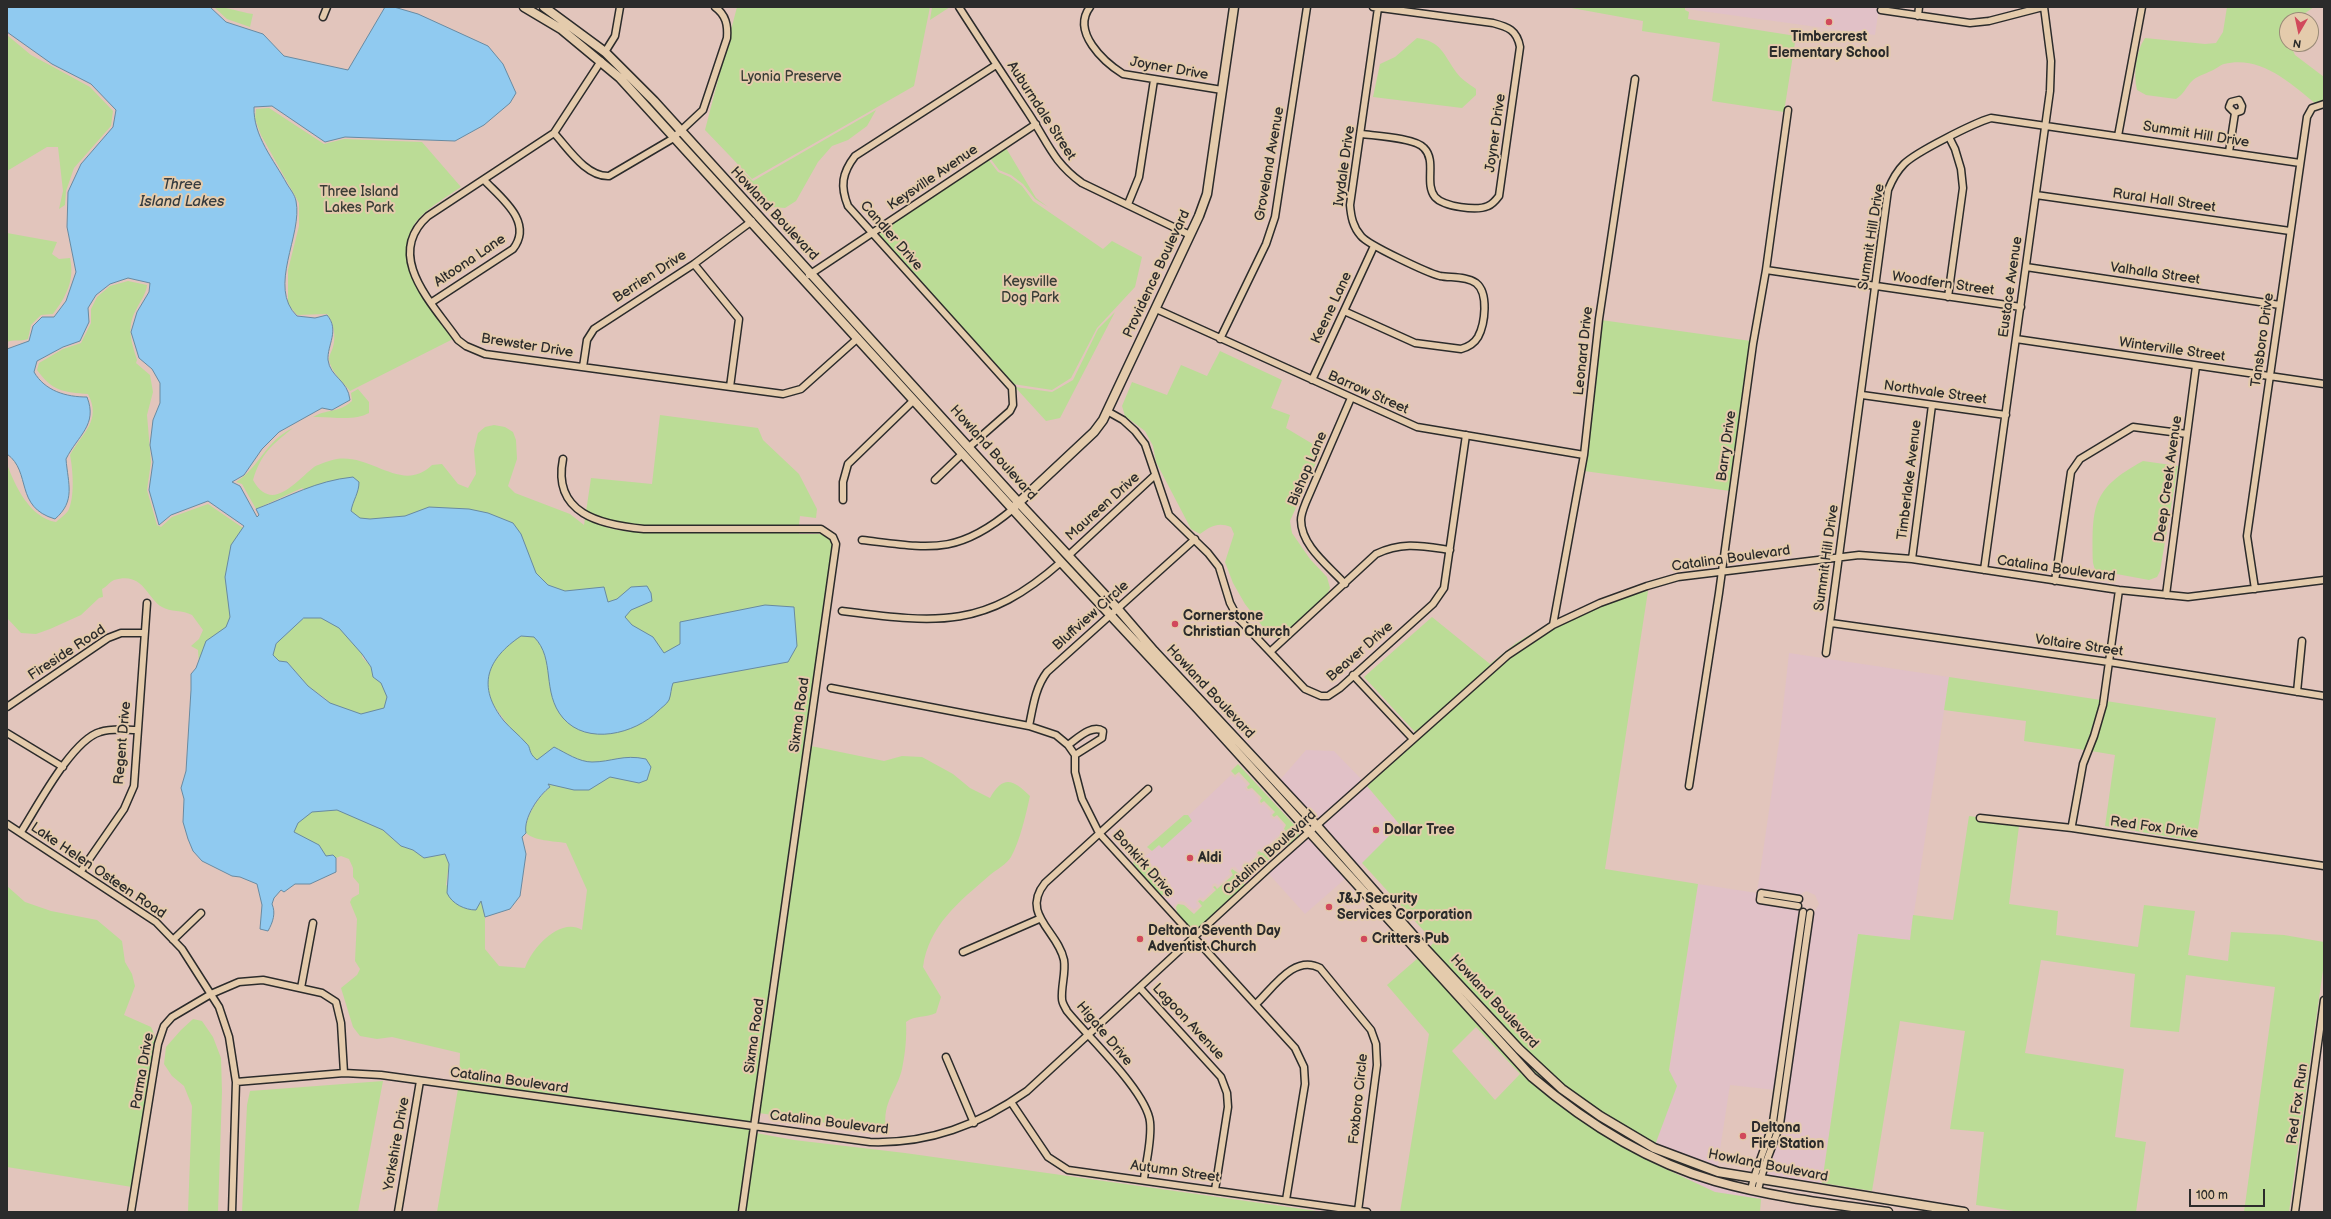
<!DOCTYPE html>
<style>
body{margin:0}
#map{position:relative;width:2331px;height:1219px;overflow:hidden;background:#e2c5bc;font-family:"Balsamiq Sans",sans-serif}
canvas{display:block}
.frame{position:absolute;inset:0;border:8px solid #2b2b2b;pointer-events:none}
.north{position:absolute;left:2279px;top:12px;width:40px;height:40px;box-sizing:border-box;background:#e4cbac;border:1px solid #9a8b78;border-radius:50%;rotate:189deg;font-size:11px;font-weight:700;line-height:16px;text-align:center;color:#2b2b2b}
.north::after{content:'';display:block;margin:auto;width:14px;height:18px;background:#d1495b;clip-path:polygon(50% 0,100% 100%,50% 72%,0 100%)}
.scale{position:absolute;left:2189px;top:1189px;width:76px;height:18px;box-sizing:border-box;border:2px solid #2b2b2b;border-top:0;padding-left:5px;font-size:12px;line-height:14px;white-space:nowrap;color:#2b2b2b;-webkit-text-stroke:3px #e4cbac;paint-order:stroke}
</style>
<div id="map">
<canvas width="2331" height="1219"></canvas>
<div class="frame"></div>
<div class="north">N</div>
<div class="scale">100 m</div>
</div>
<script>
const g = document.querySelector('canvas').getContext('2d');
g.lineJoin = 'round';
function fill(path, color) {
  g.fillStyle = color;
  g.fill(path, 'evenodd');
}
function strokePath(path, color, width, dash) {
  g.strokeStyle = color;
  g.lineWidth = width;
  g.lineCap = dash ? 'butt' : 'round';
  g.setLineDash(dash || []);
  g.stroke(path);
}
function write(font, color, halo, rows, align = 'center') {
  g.font = font + ' "Balsamiq Sans",sans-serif';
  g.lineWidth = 4;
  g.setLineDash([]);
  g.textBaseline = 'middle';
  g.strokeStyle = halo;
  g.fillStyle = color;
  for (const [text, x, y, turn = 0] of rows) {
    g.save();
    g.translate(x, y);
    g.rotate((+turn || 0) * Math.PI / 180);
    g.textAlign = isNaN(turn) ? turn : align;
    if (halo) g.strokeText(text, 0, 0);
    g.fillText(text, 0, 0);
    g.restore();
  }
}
fill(new Path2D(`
 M1687,7H1879L1875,35L1687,9Z
 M1789,653L1949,677L1910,940L1858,934L1822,1183L1764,1176L1782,1124L1813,915L1819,904L1815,895L1806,891L1798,896L1759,890L1757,899L1797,909L1800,914L1775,1090L1730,1085L1717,1169L1655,1145L1676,1086L1669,1071L1698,884L1757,893L1780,735Z
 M1306,750L1334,751L1364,782L1318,822L1279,781Z
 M1231,775L1235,778L1238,775L1247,785L1245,788L1247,791L1252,790L1259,799L1258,803L1261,805L1264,804L1272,813L1270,816L1273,819L1277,818L1283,825V831L1262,850L1259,849L1256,851V855L1249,862L1244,861L1241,867L1247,872L1256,874L1288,848L1247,886L1245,876L1235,867H1232L1229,871L1230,874L1218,885L1215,883L1212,885V890L1203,899L1200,897L1197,900L1196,903L1199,906L1194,910L1185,902L1180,901L1174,905L1173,912L1160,897H1170L1171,885L1145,857Z
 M1367,786L1400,825L1358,868L1321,826Z
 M1309,837L1346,878L1305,914L1268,873Z
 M1649,1159L1762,1195L1761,1199L1715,1192L1648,1161Z`), '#e1c1c7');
fill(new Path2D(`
 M214,7C229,7 239,12 253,14L250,27L227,19Z
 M737,7H930L914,86L752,179L705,130Z
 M932,7H950L930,20Z
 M1566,7H1685V10L1689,12L1688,19L1796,36L1784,112L1712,101L1720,43L1642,31L1643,21Z
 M2227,7H2314L2295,20H2287V44H2290L2295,55L2324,77V101L2316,104C2290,83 2261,55 2224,64C2220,65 2216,69 2211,71C2205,74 2197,76 2192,81C2186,87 2184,94 2176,99L2146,95L2137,90C2133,74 2136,51 2145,38L2205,44L2216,43L2223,32Z
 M7,35L31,55L90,87L113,111L111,126L74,168L66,191L65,205L59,209L63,191L58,147H47L7,171Z
 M1417,38C1441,41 1444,55 1456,72C1461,79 1469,84 1476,89V95L1462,108L1373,97L1380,64L1395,57Z
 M269,108L324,144L344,139L422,142L461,187C431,208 401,220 408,262L455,338L350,391C343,382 330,371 329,359C329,355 332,351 333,347C336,337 334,322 327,314L297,315L288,304V270L299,226V203L261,135L255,119L256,109Z
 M876,110L867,126L848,140L832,146L818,162L796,201L785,208L772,207L757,194L738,171V167L753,181Z
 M1006,148L1036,198L1048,207L1035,199L1023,184L1011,175L999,170L990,158Z
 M988,159L998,172L1010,177L1022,186L1033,201L1103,249L1112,241L1142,257L1135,287L1097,328L1071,378L1052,390L1013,384L879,237L881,230Z
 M7,233L57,242L52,254L59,259L70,258C75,280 66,297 53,314L41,315L31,325L28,339C21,342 13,339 7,342Z
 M128,281L147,285C146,294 141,300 137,308C126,327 131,340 137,360L136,363L150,375L153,392L147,415L151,462L147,490L157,525L161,527L172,517L208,504L243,528V612L199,665L198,650L191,646L199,639L203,630L192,615C183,610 170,612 162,607C146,597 143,571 114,580C109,582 107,587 102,589L103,597L99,598L81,615L50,629L36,634L21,633L7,618V464C15,486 30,518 56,522C59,519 65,515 68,511C75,498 73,470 70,455C82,433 102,421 88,394C64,392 53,392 37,370L39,363L63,349L81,343L91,323V309L97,297L110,286Z
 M1115,312L1060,418L1046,421L1015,387L1052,392L1073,380L1098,329Z
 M1601,320L1751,341L1730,491L1584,471Z
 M1220,351L1282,380L1271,408L1290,415L1286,428L1316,446L1320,454L1290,521L1292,533L1310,559L1327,577L1330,588L1325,599L1280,639L1270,636L1245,604L1233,583L1225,562L1234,534L1231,527C1218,522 1211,526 1200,534L1191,529L1156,462L1153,446L1145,431L1125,416L1122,406L1132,382L1167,395L1181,365L1207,376Z
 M358,389L369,402V413C353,422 330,416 313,417C326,409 339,413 352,401L351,393Z
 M660,415L758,428L763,440L799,474L817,509L816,518L800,516L799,525C766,525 734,525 701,525C664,526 619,532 586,512L591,478L652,484Z
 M494,425L505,427L513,432L516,440L517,459L508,486L515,493L570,514L584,525L585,518C617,538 662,532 699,531C732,531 766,531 799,531V534H825L833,544L752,1123L459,1083L460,1053L392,1037L377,1039L360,1036L353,1027L341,988L357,975L360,969L355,961L357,919L350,902L352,898L359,894V884L353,877V868L349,859L341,856L336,858L333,855L326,857L319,845L298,840L293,834L301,813L325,807L340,810L383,830L401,846L413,850L424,858L445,854L449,864L446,885L479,902L482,901L485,917V949L499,966L525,968C531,949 560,916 582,930L587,890L566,843C554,841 533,841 525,832C526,816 538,797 550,787L534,761L492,703L485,680L498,637L636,629L627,621L617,602L502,605L302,488L256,509L242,484L236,482C260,467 265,441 293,428C272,445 261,453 253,480C272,514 296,481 314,467C319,464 331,460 337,459C373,454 402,494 432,465L442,464L458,484L468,488L476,474L474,450L478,433L485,427Z
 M2143,461L2178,466L2160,571L2157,577L2149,580L2095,570L2093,563C2092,507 2091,489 2143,461Z
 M836,565L811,746L884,761L902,756L922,757L953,774L970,788L990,798C1003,775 1013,779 1030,796C1026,814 1020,841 1011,857C1007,864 996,870 990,875C959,902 929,925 923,967L941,997L936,1013C926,1018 915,1015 906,1022C907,1037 905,1055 902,1069C897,1091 882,1102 886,1128L873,1130L759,1113Z
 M1648,591L1605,869L1698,884L1669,1070L1677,1086L1655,1145L1626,1130L1564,1087L1540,1066L1429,948L1434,942L1362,863L1400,825L1367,786L1510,657L1555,627L1601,606L1633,594Z
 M318,611L363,646L362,657L371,667L373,677L387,686L393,702L368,719L331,707L326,699L308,686L287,662L275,661L264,641L308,614Z
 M1432,617L1490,664L1516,643L1551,622L1507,653L1413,735L1415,732L1364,677Z
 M1949,677L2101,700L2085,750L2024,741L2026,721L1944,710Z
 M2106,701L2216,718L2196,841L2105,826L2115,755L2091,751Z
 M1238,764L1299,830C1300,837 1295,842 1289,846L1286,845L1255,872L1245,869L1243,865L1247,863L1249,865L1259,855L1257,853L1259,851L1262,853L1286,831L1284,829L1286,825L1277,815L1274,817L1272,815L1275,812L1264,801L1261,803L1260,801L1262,798L1252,788L1248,789L1247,787L1250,784L1239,772L1235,775L1231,771Z
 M1184,815H1188L1192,821L1162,848L1159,845L1152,851L1147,847Z
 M1969,816L1977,817V821L2019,826L2009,904L2058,911L2056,935L2138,947L2144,905L2195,911L2188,955L2228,961L2231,932L2284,935L2324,942V963L2289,1212H2244L2275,987L2186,975L2179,1032L2130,1027L2135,974L2041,960L2025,1053L2124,1069L2115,1137L2146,1142L2136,1212H2020L1976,1205L1984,1132L1950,1129L1965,1031L1900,1021L1872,1191L1822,1183L1858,934L1910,940L1913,915L1953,920Z
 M1140,856L1169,887V896L1157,894L1135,869L1133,861Z
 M1232,869L1244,877V888L1198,930L1192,931L1178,917L1176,907L1178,904L1184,905L1194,914L1202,906L1198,901L1200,900L1203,902L1216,890L1213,887L1215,886L1217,889L1233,875L1231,871Z
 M7,886L25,902L51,911L97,920L122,941L125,962L132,974L135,986L124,1015L151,1027L156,1038L132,1187L7,1167Z
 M1424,952L1517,1051L1653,1150L1651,1154L1596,1123L1534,1075Z
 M1418,958C1462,1006 1505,1060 1557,1102C1585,1125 1616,1143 1649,1159V1161L1715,1192L1761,1199L1760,1212H1400L1429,1034L1387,985ZM1476,1027L1520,1074L1495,1100L1452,1051Z
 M193,1019L202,1021L213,1037L221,1058L222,1092L218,1212H188L192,1106L184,1086L172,1076L164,1064L166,1047L181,1030Z
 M383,1081L358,1212H242L247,1105L250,1091Z
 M458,1089L751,1129L739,1212H437Z
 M756,1133L794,1140L905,1153L1324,1212H745Z`), '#bbdc96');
const water = new Path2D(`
 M7,7H210L226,22L263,34L284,56L348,70L385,7H394L418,14L488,46L503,64L516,93L510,103L484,125L455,141L345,137L325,142L272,106L254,107C253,136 274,160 287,184C290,189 295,195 296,201C303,235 267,287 297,316L315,318L327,315C340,330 327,345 328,360C330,377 348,380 350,400L332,410L322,408L279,432L262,449L244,475L232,482L240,486L257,517L259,515L256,509C291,496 315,481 353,477L359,482C359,493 353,500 351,511L360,518L370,519L405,516L429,507L469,509L488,513L513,523L521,534L536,573L548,585L565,591L604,587L608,602L617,599L631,587L647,586L651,593L652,601L631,610L625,617L632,625L653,637L664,653L680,644V622L765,605L794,607L797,646L788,662L673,683C671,688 671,695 669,700C667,704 661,708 658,711C635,734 587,746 563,718C541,692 556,659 534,637L521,636C487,659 476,686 504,721C511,729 519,735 526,743C532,748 527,752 537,760L554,747C566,753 579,762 592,762C612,762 623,754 646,759L651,767L647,780L639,783L610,777L589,790H574L548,784L550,787C539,795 523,818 526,833L522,837L526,854L520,896L510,909L485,917L481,901L476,910C465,910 452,904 447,893L449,864L445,854L424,858L413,850L401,846L383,830L337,810L312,812L298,823L294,832L319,845L326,856L333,855L336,858V872L310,884H295L284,892L281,890L274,898L272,904C276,913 273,922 268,931L260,929L262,905L257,884L240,877L232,876L202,861L193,851L188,839L183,822L184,799L181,788L186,771L191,690V674L196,668L206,641L226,627L230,617L225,577L231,545L244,526L208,501L171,515L159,525L149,490L153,462L150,445L153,420L160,403V383L152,369L139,358L131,332L137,312L149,292L150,283L128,278L110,284L96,295L88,308L89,322L80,341L63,347L37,361L34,372C45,391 66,397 87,397C98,425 78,435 66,459C68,484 76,501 55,519C14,507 32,472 7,454V349L29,341L33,326L42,317H54L66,301L76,272L67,227L68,192L81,164L113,127L116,110L91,84L52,64L7,32ZM304,618H321L339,628L362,654L371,667L373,677L381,683L387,697L384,708L361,714L330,703L308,686L287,662L279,661L273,655L276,644Z`);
fill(water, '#90caf0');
strokePath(water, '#688aa1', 1);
const minor = new Path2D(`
 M959,7C982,43 1006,79 1029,114C1048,143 1053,162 1082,183L1190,235
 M1090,7C1071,32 1104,62 1123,74L1222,90
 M1881,10L1970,23L1989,21L2043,7
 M1918,16L1919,7
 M323,17L327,7
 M605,52L615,36L620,7
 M601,61L554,133L428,216C383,256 433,304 458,340L466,346L485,354L783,394L801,389L858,338
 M554,133C568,148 586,177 609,176L672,139L703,110L727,38C728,25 726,15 715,7
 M1362,134C1377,136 1415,138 1424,148C1437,161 1424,183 1435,197C1444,207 1477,211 1488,206C1493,204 1496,200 1499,196L1520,47C1517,30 1508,27 1493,23L1373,7
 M2118,136L2142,7
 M2229,152L2235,113L2241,111L2242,106L2239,100L2231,102L2229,107L2235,113
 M2036,195L2290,231
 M1128,204L1139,177L1154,80
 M694,264L739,319L730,387
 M2026,267L2280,305
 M1766,270L2021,307
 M809,275L1036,124
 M1948,297L1963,188L1961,169L1955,149L1949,137
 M432,302L513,249C534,222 501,198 484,180
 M1156,309L1417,427L1584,455
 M1344,311L1415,343L1461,349C1468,347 1474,344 1478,337C1485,324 1489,293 1476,283C1466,276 1451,278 1440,276C1428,273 1368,245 1361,236C1353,227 1351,217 1350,205L1378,8
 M1220,339L1266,244L1275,217L1307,7
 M2016,339L2324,384
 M583,367L587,340L594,329L694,264L752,221
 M1312,380L1374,246
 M1862,395L2006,415
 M1107,411L1123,420L1135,431L1145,444L1169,515L1208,553L1219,567L1230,603L1238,618L1305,689L1321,696H1328L1340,688L1433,604L1444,588L1466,435
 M969,447L1010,411L1013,405L1012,388L848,206C840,186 842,173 855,156L996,65
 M563,459C552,514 601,525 644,529H821L833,537L836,544L742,1212
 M935,480L962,454
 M843,500V482L848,464L914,400
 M862,540C930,548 957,556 1013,509
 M1069,555L1154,476
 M1912,559L1932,405
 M1984,570L2050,91L2051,61L2044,7
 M2055,581L2071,472L2080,459L2133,427L2187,434
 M1345,584C1329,566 1301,546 1301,520C1301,514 1304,507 1306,502L1351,398
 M2255,589L2247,536L2307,117L2312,108L2324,104
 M2166,595L2196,366
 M842,611C937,623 984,630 1061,562
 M1831,623L2109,662L2324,696
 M1553,625L1584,455L1599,319L1635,79
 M1271,651L1376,554C1402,541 1423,546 1450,550
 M1826,653L1888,190C1892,180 1896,172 1904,164C1916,152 1974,123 1991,118L2300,163
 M1353,675L1413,739
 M831,688L1029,726L1056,735L1068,745L1075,755V772L1082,799L1099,833L1295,1048L1304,1067L1305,1084L1286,1200
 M2297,692L2302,641
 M7,707L108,638L121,633H144
 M1029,726C1033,707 1035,688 1047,672L1195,539
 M7,733L63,767
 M1068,745C1078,738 1092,724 1103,731L1102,738L1075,755
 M1689,786L1719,593L1753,344L1766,270L1788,110
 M1980,818L2072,828L2324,866
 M7,824L156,922L182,949L219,1007L229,1037L236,1082L232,1212
 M2072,825L2083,764L2094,736L2103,705L2119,590
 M21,832C37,807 72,740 100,732C112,728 125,730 137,730
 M81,871L124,809L134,786L147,603
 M1798,906L1760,900L1761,893L1799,899
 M173,940L201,913
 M963,952L1039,919
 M301,988L313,923
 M1140,988L1221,1077L1227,1093L1228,1107L1215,1190
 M1256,1004C1273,988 1294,954 1320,968L1371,1030L1376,1044L1377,1065L1358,1211
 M946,1057L974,1123
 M236,1082L344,1073L381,1075L870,1142C929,1144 979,1125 1027,1091L1271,866L1508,655L1553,625L1600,603L1647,586L1678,577L1859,555L1912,559L2119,590L2188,597L2324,580
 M1011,1102L1048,1157L1068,1170L1367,1212
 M1144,1179C1146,1161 1152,1140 1150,1122C1147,1092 1087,1036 1067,1011C1065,1007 1062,1003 1062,999C1061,986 1066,973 1064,960C1058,931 1020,914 1045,883L1148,789
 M1751,1190C1756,1166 1767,1145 1773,1122L1803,912
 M1758,1191C1762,1167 1773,1147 1780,1124L1810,913
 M131,1212L158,1044L164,1026L172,1017L211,994L239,982L263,980L322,993L336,1002L341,1023L344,1073
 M398,1212L420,1081
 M2295,1212L2324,1000`);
const major = new Path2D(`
 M524,7L561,29L620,78L1061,562L1197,708L1532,1077C1586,1123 1646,1161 1715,1181C1771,1197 1831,1204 1888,1212
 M544,7L605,52L654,101L1019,503L1117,608L1154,651L1317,826L1420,943L1519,1049L1562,1089L1600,1116L1654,1148L1718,1172L1964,1212
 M1015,506L1094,432L1103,420L1199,216L1207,194L1234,7`);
strokePath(minor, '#2b2b2b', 9);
strokePath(major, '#2b2b2b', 11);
strokePath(minor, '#e4cbac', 6);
strokePath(major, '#e4cbac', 8);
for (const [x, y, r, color] of [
 [1829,22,4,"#d1495b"],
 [1175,624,4,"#d1495b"],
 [1376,830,4,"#d1495b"],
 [1190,858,4,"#d1495b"],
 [1329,907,4,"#d1495b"],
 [1140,939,4,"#d1495b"],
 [1364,939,4,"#d1495b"],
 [1743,1136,4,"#d1495b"]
]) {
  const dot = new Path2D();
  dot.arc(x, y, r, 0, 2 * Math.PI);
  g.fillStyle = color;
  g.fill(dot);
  strokePath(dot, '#e4cbac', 1.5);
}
write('bold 14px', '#2b2b2b', '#e4cbac', [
 ["Timbercrest",1829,37,"center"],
 ["Elementary School",1829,53,"center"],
 ["Cornerstone",1183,616],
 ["Christian Church",1183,632],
 ["Dollar Tree",1384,830],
 ["Aldi",1198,858],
 ["J&J Security",1337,899],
 ["Services Corporation",1337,915],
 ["Deltona Seventh Day",1148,931],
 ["Adventist Church",1148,947],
 ["Critters Pub",1372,939],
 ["Deltona",1751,1128],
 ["Fire Station",1751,1144]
], 'left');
write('14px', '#2b2b2b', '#e4cbac', [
 ["Joyner Drive",1169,69,10],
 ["Auburndale Street",1041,111,57],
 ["Joyner Drive",1496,133,-82],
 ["Summit Hill Drive",2196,135,9],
 ["Groveland Avenue",1270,164,-80],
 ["Ivydale Drive",1345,166,-82],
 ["Keysville Avenue",933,178,-34],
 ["Rural Hall Street",2164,201,8],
 ["Howland Boulevard",774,214,47],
 ["Candler Drive",891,236,49],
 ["Summit Hill Drive",1872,237,-81],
 ["Altoona Lane",470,261,-34],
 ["Providence Boulevard",1157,274,-65],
 ["Valhalla Street",2155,274,8],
 ["Berrien Drive",650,277,-33],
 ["Woodfern Street",1943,284,8],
 ["Eustace Avenue",2011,287,-82],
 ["Keene Lane",1332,308,-65],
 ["Tansboro Drive",2263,340,-82],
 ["Brewster Drive",527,346,9],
 ["Winterville Street",2172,350,8],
 ["Leonard Drive",1584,351,-84],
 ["Barrow Street",1368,393,24],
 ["Northvale Street",1935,393,8],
 ["Barry Drive",1727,446,-82],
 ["Howland Boulevard",993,453,48],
 ["Bishop Lane",1308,469,-67],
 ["Deep Creek Avenue",2169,479,-82],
 ["Timberlake Avenue",1910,480,-83],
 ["Maureen Drive",1103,507,-42],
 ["Summit Hill Drive",1827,558,-82],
 ["Catalina Boulevard",1731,559,-8],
 ["Catalina Boulevard",2056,569,8],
 ["Bluffview Circle",1091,616,-42],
 ["Voltaire Street",2079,646,8],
 ["Beaver Drive",1360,652,-41],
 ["Fireside Road",67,653,-33],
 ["Howland Boulevard",1210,692,47],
 ["Sixma Road",800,715,-82],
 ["Regent Drive",123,743,-85],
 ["Red Fox Drive",2154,828,8],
 ["Catalina Boulevard",1270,853,-42],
 ["Bonkirk Drive",1143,864,48],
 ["Lake Helen Osteen Road",98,871,34],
 ["Howland Boulevard",1494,1002,47],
 ["Lagoon Avenue",1188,1022,47],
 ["Higate Drive",1104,1034,50],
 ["Sixma Road",755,1036,-82],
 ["Parma Drive",143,1071,-80],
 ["Catalina Boulevard",509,1081,8],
 ["Foxboro Circle",1359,1099,-84],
 ["Red Fox Run",2298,1104,-82],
 ["Catalina Boulevard",829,1123,7],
 ["Yorkshire Drive",397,1144,-80],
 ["Howland Boulevard",1768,1166,11],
 ["Autumn Street",1175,1172,8]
]);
write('14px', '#393d36', '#e4cbac', [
 ["Lyonia Preserve",791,77],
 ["Three Island",359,192],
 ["Lakes Park",359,208],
 ["Keysville",1030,282],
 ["Dog Park",1030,298]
]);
write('italic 15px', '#353b3f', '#e4cbac', [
 ["Three",182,185],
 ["Island Lakes",182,202]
]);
</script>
